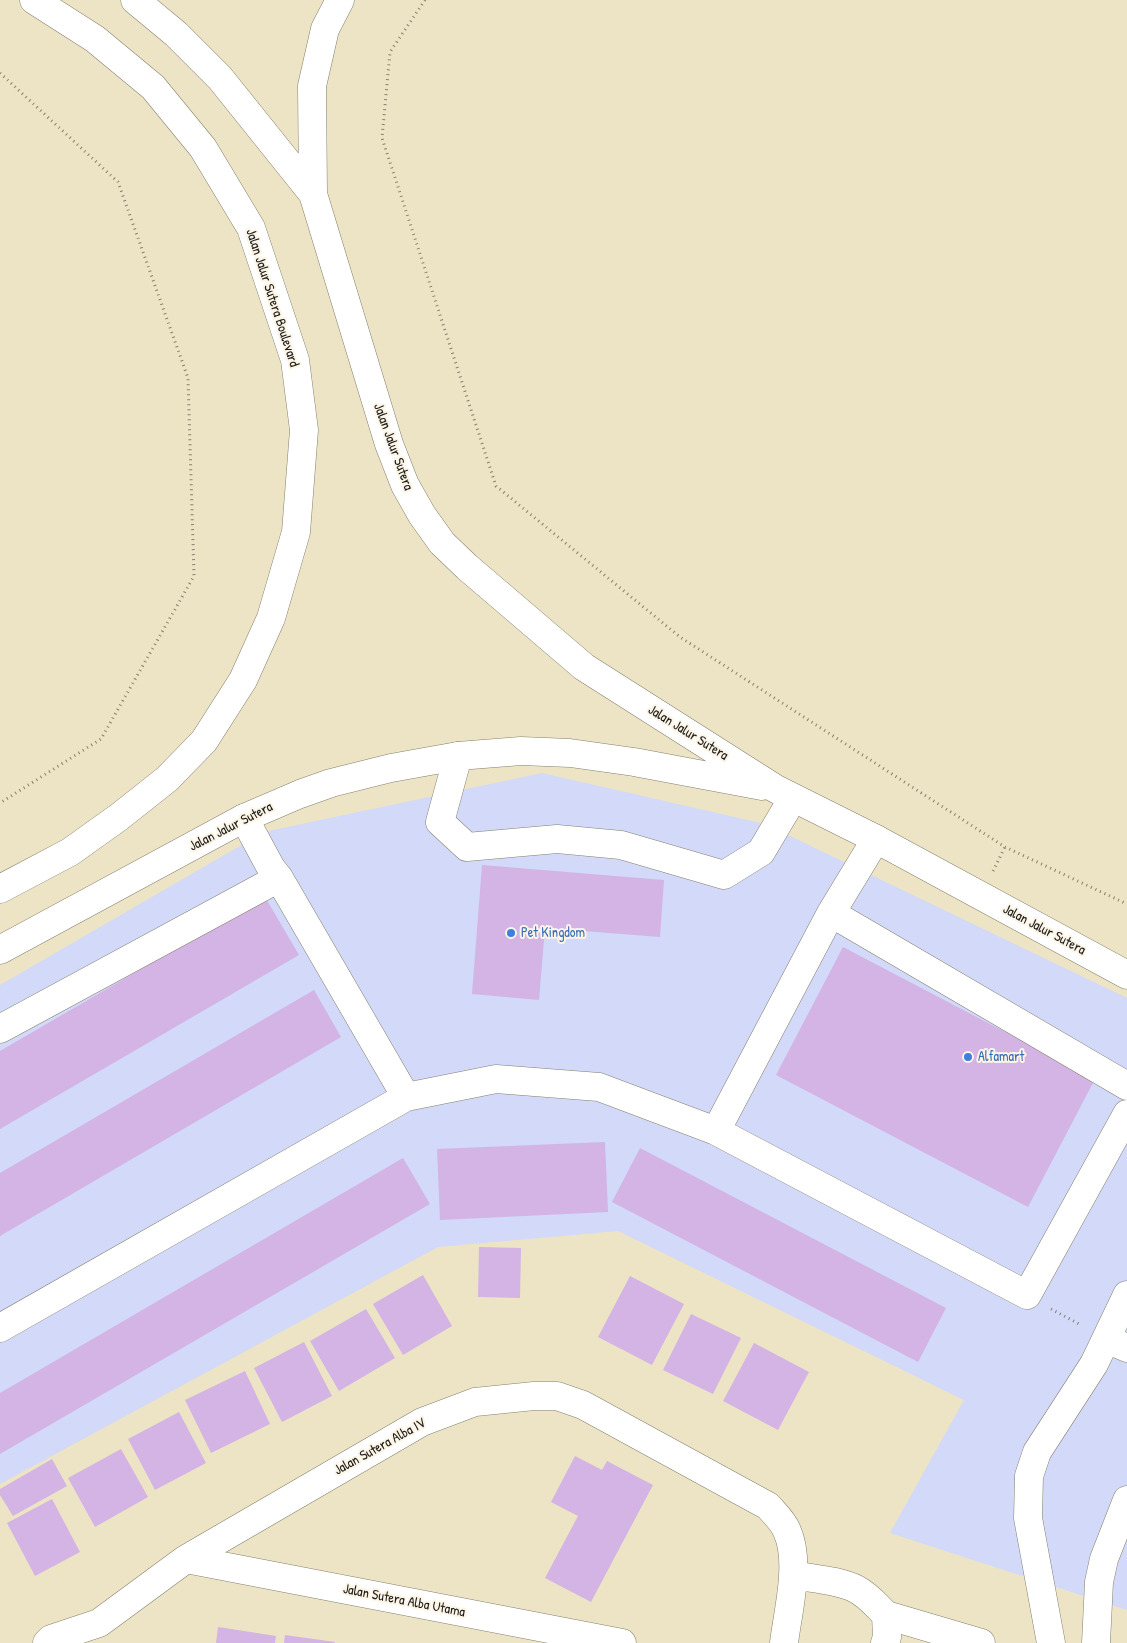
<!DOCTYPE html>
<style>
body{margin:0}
canvas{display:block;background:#ece4c4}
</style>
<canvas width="1127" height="1643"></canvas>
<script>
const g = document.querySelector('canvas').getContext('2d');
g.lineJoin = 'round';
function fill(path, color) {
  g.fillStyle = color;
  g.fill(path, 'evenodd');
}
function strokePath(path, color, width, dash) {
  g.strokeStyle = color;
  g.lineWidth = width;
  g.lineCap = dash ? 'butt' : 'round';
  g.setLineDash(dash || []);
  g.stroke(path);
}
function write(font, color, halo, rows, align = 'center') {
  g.font = font + ' "Patrick Hand",sans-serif';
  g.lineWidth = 4;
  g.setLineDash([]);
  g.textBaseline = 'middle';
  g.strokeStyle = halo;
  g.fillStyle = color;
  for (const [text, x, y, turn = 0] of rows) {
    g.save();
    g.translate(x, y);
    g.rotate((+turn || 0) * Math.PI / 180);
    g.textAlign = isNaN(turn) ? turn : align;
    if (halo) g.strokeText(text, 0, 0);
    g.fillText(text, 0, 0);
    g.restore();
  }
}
fill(new Path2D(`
 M542,773L765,824L1127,998V1610L890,1533L964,1400L618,1231L438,1247L0,1484V985L264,832Z`), '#d2d9f9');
fill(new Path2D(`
 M482,865L664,880L660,937L545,928L539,1000L472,994Z
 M265,897L299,955L0,1129V1051Z
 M843,947L1095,1079L1028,1207L776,1075Z
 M314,990L341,1037L0,1236V1173Z
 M605,1142L608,1212L440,1220L437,1149Z
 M640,1148L946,1308L918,1362L612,1202Z
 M403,1158L430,1204L0,1454V1393Z
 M479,1247L521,1248L520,1298L478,1297Z
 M423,1275L452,1326L403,1355L373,1304Z
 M630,1276L684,1304L652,1365L598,1337Z
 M366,1309L395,1358L339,1391L310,1341Z
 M691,1314L741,1338L713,1394L663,1370Z
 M304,1342L332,1396L282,1422L254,1368Z
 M754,1343L809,1372L778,1430L723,1401Z
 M245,1371L270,1424L211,1453L185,1400Z
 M179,1412L206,1463L155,1490L128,1439Z
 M121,1449L148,1497L95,1527L68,1478Z
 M575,1456L602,1470L607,1461L653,1485L591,1602L545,1578L578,1516L551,1502Z
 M52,1459L67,1486L13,1516L0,1495V1489Z
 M52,1499L80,1552L35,1576L7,1523Z
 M218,1627L276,1636L275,1643H216Z
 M285,1635L335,1642V1643H284Z`), '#d3b4e4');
const minor = new Path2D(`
 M458,756L440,822L467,847L557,839L621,845L724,875L761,852L793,798
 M244,818L271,868L279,878L406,1097
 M831,913L1127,1086
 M0,1029L279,878
 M716,1131L831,913L876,839
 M0,1328L406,1097L496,1079L599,1087L716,1131L1027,1295L1127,1114
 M1106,1339L1127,1348
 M186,1559L622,1643
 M793,1575C813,1579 838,1580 856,1589C868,1595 877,1606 886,1615L887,1637L885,1643
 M886,1615L981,1643
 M47,1643L51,1639L99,1623L186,1559L422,1422L475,1402L534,1396H557L583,1405L768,1506C775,1514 783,1521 787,1531C801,1562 788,1610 784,1643
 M1051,1643L1028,1518L1029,1476L1037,1452L1094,1364L1127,1295
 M1096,1643L1099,1582L1104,1559L1127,1500`);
const major = new Path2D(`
 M135,0L176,34L220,78L313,194
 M340,0L325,29L312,86L313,194L389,444L405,485L422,515L442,543L467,567L584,667L776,789L876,839L1127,975
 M0,889L70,852L119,817L167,779L204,741L243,680L271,618L296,532L304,430L295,360L251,228L203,148L153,87L95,39L34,0
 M0,950L244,818L300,794L331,783L391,768L458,756L521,751L570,753L634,762L762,786`);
strokePath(minor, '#848070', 29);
strokePath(major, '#848070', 29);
strokePath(new Path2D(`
 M425,0L390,52L382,138L496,486L680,637L1005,847L1127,904
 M0,73L118,182L188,378L194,576L101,739L0,803
 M993,871L1005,847
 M1051,1309L1081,1325`), '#848070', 3, [1, 4]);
strokePath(minor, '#fff', 28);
strokePath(major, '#fff', 28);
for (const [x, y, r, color] of [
 [511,933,5,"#3f7fe0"],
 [968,1057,5,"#3f7fe0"]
]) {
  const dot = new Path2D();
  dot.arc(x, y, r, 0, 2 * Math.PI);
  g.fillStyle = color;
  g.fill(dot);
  strokePath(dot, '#fcf5e5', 2);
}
write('14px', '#1c1c1c', '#fcf5e5', [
 ["Jalan Jalur Sutera Boulevard",272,298,72],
 ["Jalan Jalur Sutera",393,447,70],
 ["Jalan Jalur Sutera",688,733,32],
 ["Jalan Jalur Sutera",231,827,-27],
 ["Jalan Jalur Sutera",1044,930,28],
 ["Jalan Sutera Alba IV",380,1447,-29],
 ["Jalan Sutera Alba Utama",404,1601,11]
]);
write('14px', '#366cbe', '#fcf5e5', [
 ["Pet Kingdom",521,933],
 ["Alfamart",978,1057]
], 'left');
</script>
